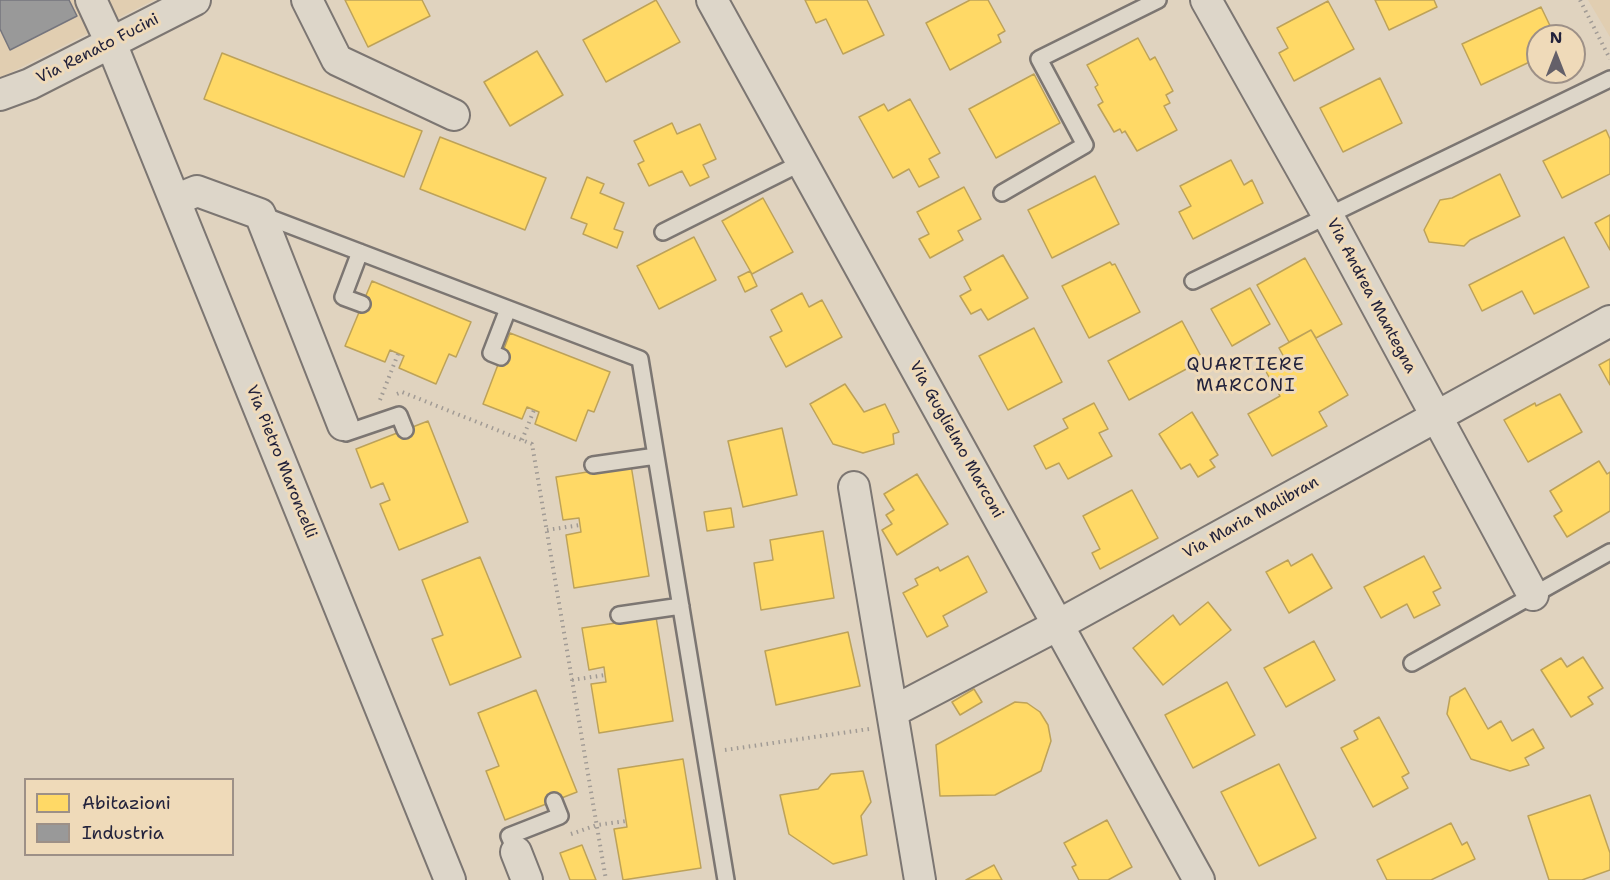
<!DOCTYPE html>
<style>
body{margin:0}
#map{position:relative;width:1610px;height:880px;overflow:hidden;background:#e0d3bf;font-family:"Shantell Sans",sans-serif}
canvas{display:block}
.legend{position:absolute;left:24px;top:778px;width:210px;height:78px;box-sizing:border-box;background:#efdab9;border:2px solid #9d9087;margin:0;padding:8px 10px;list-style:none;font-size:18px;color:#22223b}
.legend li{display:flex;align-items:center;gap:12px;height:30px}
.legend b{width:30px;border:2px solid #9d9087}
.north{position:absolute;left:1526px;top:24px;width:60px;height:60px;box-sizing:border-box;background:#efdab9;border:2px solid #9d9087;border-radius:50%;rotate:0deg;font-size:16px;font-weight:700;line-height:24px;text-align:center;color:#22223b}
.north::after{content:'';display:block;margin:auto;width:21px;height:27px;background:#646069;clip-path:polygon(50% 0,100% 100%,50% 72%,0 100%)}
</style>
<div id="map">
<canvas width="1610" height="880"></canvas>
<ul class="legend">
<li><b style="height:16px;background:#ffd966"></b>Abitazioni</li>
<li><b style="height:16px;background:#999"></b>Industria</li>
</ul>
<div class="north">N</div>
</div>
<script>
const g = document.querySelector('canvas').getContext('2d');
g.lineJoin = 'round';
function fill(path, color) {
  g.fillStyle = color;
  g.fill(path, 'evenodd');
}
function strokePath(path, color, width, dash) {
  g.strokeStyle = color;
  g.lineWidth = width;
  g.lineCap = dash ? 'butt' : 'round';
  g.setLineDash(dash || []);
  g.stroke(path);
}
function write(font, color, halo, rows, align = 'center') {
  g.font = font + ' "Shantell Sans",sans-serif';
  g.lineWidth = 6;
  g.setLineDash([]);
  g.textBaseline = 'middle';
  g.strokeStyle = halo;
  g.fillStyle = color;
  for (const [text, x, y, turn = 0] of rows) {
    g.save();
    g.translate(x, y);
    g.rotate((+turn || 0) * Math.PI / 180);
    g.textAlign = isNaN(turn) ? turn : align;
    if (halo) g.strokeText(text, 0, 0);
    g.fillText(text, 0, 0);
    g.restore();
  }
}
fill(new Path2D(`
 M0,0H154L0,78Z
 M1588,0H1610V37Z`), '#e1ceb1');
const homes = new Path2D(`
 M345,0H422L430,16L368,47Z
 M656,0L680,42L606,82L583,40Z
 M805,0H867L884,35L843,54L826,19L816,23Z
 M970,0H988L1005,31L998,35L1001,42L950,70L926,23Z
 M1375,0H1434L1437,7L1389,30Z
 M1328,1L1354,49L1294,81L1279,53L1288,48L1277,28Z
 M1541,7L1555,36H1538V58L1481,85L1462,44Z
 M1138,38L1150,60L1155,57L1173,91L1166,95L1170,103L1164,106L1177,130L1137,151L1125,131L1122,133L1120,129L1114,132L1098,105L1103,102L1095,87L1098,85L1087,65Z
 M537,51L563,95L510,126L484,82Z
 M222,53L422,131L404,177L204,99Z
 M1034,74L1060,123L996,158L969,109Z
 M1380,78L1402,123L1343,152L1320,108Z
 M910,99L940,153L929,159L939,177L919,187L909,169L893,178L859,117L884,104L888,111Z
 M672,123L677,134L700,124L716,159L703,165L709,177L690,186L682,171L649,186L638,164L644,161L634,141Z
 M1606,130L1610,139V174L1562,198L1543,161Z
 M440,137L546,178L525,230L420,189Z
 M1231,160L1244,185L1252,180L1263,203L1193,239L1179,212L1191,206L1180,186Z
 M1500,174L1520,216L1470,240L1464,246L1429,242L1424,230L1440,200L1452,198Z
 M1095,176L1119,224L1052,258L1028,210Z
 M587,177L604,184L600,193L624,203L614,229L623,232L617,248L583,234L587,224L571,218Z
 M964,187L981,219L958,231L963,240L930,258L919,239L929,234L917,212Z
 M763,198L793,252L752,274L722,221Z
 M1610,215V250L1595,223Z
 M694,237L716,280L659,309L637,266Z
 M1564,237L1589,287L1534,314L1522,291L1482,311L1469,285Z
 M1003,255L1028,298L988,320L981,309L971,314L960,296L971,290L964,277Z
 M1305,258L1342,324L1316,338L1311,330L1289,342L1257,285Z
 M1110,262L1112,265L1115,264L1140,312L1089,338L1062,286Z
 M750,271L757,286L745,292L738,277Z
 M372,281L471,322L456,357L449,354L436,384L399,368L404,356L390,350L385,362L345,346Z
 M1250,288L1270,324L1232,346L1211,309Z
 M802,293L809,307L822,300L842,337L786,367L770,337L782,331L771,310Z
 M1182,321L1203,360L1129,400L1108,361Z
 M1034,328L1062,382L1008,410L979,356Z
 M1311,330L1348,395L1319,412L1327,426L1272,456L1248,414L1280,396L1265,370L1285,359L1279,348Z
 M510,333L610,372L594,412L588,410L576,441L535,424L539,412L527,407L522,419L483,404Z
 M1610,359V385L1599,365Z
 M845,384L864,412L885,404L899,432L893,434L894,444L863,453L833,444L810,404Z
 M1560,394L1582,432L1528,462L1504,420L1535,403L1536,406Z
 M1094,403L1108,429L1099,433L1112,456L1068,479L1059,463L1046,469L1034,446L1068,428L1063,419Z
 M1192,412L1218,455L1210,460L1215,467L1198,477L1190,464L1181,469L1159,434Z
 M428,421L468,522L399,550L380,504L390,500L383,483L371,488L356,449Z
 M782,428L797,495L743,507L728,441Z
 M1599,461L1607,474L1610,472V511L1567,537L1554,516L1562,511L1550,491Z
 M631,465L649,576L574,588L566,535L581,532L579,518L563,520L556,477Z
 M917,474L948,524L897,555L882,530L892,524L886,515L894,510L884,494Z
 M1132,490L1158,538L1100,569L1092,553L1100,549L1083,516Z
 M731,508L734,527L707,531L704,512Z
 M823,531L834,598L761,610L754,563L773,560L770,540Z
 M1312,554L1332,588L1289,613L1266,572L1288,560L1291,566Z
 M968,556L987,592L943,616L948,626L927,637L903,593L918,585L915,579L938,567L940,571Z
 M1424,556L1441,588L1433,592L1440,605L1414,618L1407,604L1381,618L1364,587Z
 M480,557L521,657L450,685L432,639L443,635L422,580Z
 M1208,602L1231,630L1163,685L1133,648L1173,615L1180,625Z
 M656,617L673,721L599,733L591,684L606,682L605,675L604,667L589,670L582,628Z
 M848,632L860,686L776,705L765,651Z
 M1314,641L1335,680L1286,707L1264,668Z
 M1583,657L1603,688L1588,697L1593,704L1571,717L1541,670L1561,658L1567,667Z
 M1227,682L1255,735L1193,768L1165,715Z
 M1465,688L1488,729L1501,721L1512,741L1533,729L1544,748L1525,758L1529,765L1510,771L1471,759L1447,714L1450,697Z
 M974,689L982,702L960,715L952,702Z
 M536,690L577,792L505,820L486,771L499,766L478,713Z
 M1015,702L1027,703L1040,712L1048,725L1051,741L1041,771L995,795L940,796L936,745Z
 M1379,717L1409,773L1402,777L1408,788L1373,807L1341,748L1358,739L1354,731Z
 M683,759L701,868L623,880L614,829L627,827L618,769Z
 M1279,764L1316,838L1259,866L1221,792Z
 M863,771L871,802L861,816L867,855L833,864L789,834L780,795L818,789L831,774Z
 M1590,795L1610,853V870L1582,880H1549L1528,816Z
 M1107,820L1132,867L1108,880H1079L1072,867L1076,865L1064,843Z
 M1451,823L1462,845L1467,842L1475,859L1431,880H1387L1377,860Z
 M582,845L596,880H570L560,853Z
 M994,865L1002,880H966Z`);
fill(homes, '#ffd966');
strokePath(homes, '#bda259', 1.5);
const industry = new Path2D(`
 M0,0H69L77,16L10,50L0,29Z`);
fill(industry, '#999');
strokePath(industry, '#75757d', 1.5);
const lane = new Path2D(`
 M1002,193L1085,145L1039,59L1158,0
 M260,214L640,359L726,880
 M663,232L803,162
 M360,252L343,297L362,304
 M1193,281L1610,79
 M501,357L491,353L508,309
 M343,425L346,433L399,415L405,430
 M593,465L656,456
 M619,615L681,606
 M1412,663L1610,552
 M516,852L509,836L560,816L554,801`);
const street = new Path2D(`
 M91,0L111,43L450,880
 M307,0L337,60L454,115
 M712,0L1199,880
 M1206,0L1328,216L1533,595
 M0,95L30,84L195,0
 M175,200L197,191L260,214L343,425
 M854,487L892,712
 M516,852L527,880
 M920,880L892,712L1058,625L1610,321`);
strokePath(lane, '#7c7672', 20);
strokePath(street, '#7c7672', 34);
strokePath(new Path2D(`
 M1580,0L1610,59
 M397,394L402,392L532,444L606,880
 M380,400L398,354
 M522,440L534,410
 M547,530L580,525
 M572,680L605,675
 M725,750L869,729
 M571,834L597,825L626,821`), '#a19b95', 4, [1.5, 4.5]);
strokePath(lane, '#ddd6c9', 15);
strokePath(street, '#ddd6c9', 30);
write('16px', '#22223b', '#efdab9', [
 ["Via Renato Fucini",98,49,-27],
 ["Via Andrea Mantegna",1371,296,62],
 ["Via Guglielmo Marconi",956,440,61],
 ["Via Pietro Maroncelli",281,462,68],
 ["Via Maria Malibran",1251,518,-29]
]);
g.letterSpacing = '1.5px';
write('18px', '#22223b', '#efdab9', [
 ["QUARTIERE",1246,365],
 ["MARCONI",1246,386]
]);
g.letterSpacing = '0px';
</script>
